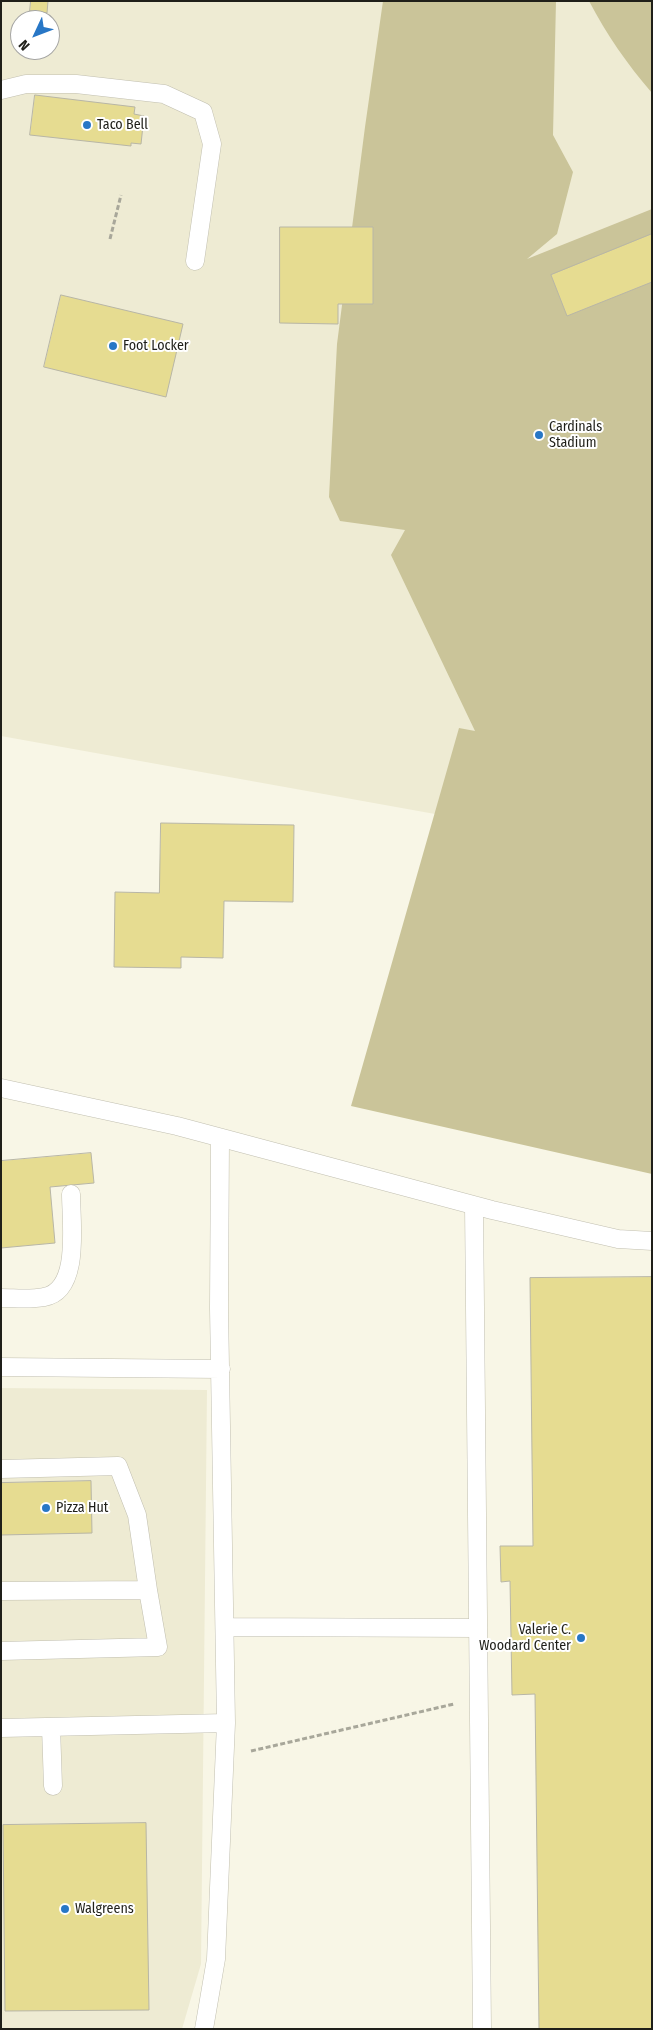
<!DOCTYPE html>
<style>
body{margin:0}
#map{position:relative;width:653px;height:2030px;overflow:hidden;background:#f8f6e6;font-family:"Fira Sans Condensed",sans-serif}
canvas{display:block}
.frame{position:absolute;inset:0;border:2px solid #1f1f19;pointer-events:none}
.north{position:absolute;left:10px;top:10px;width:50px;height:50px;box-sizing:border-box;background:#fff;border:1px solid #a5a5a3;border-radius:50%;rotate:227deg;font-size:14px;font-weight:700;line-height:20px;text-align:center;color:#1f1f19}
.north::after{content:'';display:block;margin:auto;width:18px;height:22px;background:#2877c6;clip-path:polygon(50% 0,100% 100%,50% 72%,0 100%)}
</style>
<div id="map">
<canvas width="653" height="2030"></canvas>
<div class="frame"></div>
<div class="north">N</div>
</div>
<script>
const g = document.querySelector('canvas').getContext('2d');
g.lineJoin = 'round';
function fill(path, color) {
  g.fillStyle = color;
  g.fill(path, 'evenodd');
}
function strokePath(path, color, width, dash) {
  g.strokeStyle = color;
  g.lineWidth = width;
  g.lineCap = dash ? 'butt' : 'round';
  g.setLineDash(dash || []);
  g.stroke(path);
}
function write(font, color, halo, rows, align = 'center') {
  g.font = font + ' "Fira Sans Condensed",sans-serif';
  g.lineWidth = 4;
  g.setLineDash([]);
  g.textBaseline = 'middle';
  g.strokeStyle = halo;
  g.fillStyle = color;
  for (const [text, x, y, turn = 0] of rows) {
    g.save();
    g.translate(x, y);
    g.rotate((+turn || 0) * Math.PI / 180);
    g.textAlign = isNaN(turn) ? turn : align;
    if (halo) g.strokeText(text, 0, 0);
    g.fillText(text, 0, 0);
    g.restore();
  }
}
fill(new Path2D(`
 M1,1H652V853L1,736ZM20,20H50V50H20Z
 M1,1388L207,1390L201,1964L182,2029H1Z`), '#eeebd3');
fill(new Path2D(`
 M383,1H556L553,135L573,172L557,234L527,259L652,209V1174L351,1106L459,728L475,731L391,555L405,530L340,521L329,497L337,344L365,127Z
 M589,1H652V93C627,64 607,35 589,1Z`), '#cac499');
const building = new Path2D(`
 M31,1H48L47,13L30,11Z
 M35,95L135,107L134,114L144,116L141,144L131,143V146L30,135Z
 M280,227H373V304H338V324L280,323Z
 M652,234V282L567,316L551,275Z
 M61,295L183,324L166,397L44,367Z
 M161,823L294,825L293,902L224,901L223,958L181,957V968L114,967L115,892L159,893Z
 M91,1153L94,1183L50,1187L55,1243L1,1248V1161Z
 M652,1277V2029H539L535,1694L512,1695L510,1581L501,1582L500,1546H533L530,1278Z
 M91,1481L92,1533L1,1535V1483Z
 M146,1823L149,2010L5,2011L3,1825Z`);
fill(building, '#e6dc91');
strokePath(building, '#b8b6a6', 1);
const service = new Path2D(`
 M1,90L26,84H76L164,94L203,112L212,144L195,261
 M1,1088L177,1126L492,1210L618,1239L652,1241
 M220,1138L219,1308L226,1723
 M474,1205L482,2029
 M1,1298C15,1298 30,1300 44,1297C81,1291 71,1222 71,1194
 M1,1367L221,1369
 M1,1469L118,1466L137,1515L148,1590
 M1,1591L148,1590L158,1647L1,1651
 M225,1627L478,1628
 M51,1727L53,1786
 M1,1728L226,1723L216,1959L204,2029`);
strokePath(service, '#c1bfb0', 19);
strokePath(new Path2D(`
 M110,239L121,195
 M251,1751L454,1704`), '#a8a79a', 3, [5, 2.5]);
strokePath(service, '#fff', 18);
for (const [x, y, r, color] of [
 [87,125,5,"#2877c6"],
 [113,346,5,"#2877c6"],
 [539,435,5,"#2877c6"],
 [46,1508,5,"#2877c6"],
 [581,1638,5,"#2877c6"],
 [65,1909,5,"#2877c6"]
]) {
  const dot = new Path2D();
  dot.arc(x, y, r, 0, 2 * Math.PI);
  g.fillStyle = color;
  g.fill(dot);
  strokePath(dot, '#fff', 2);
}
write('14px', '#1f1f19', '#fff', [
 ["Taco Bell",97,125],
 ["Foot Locker",123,346],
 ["Cardinals",549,427],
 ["Stadium",549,443],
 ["Pizza Hut",56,1508],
 ["Valerie C.",571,1630,"right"],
 ["Woodard Center",571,1646,"right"],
 ["Walgreens",75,1909]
], 'left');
</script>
